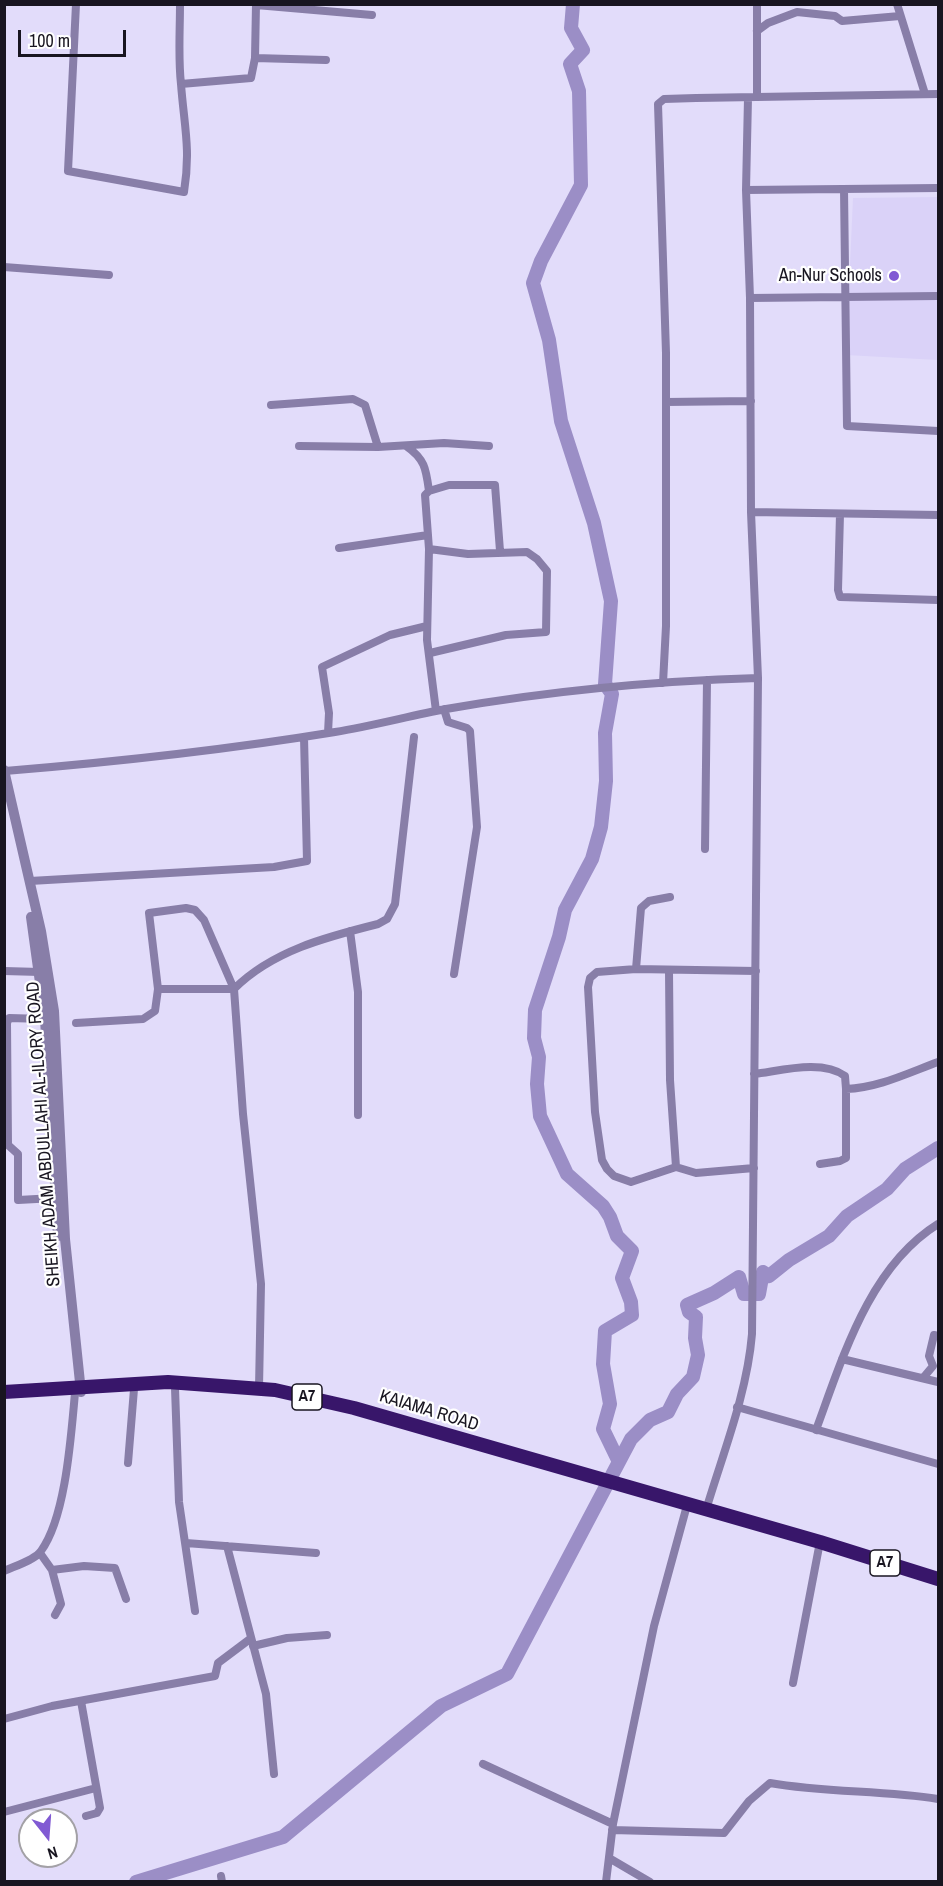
<!DOCTYPE html>
<style>
body{margin:0}
#map{position:relative;width:943px;height:1886px;overflow:hidden;background:#e2dcfa;font-family:"Archivo Narrow",sans-serif}
canvas{display:block}
.frame{position:absolute;inset:0;border:6px solid #181520;pointer-events:none}
.north{position:absolute;left:18px;top:1808px;width:60px;height:60px;box-sizing:border-box;background:#fff;border:2px solid #a3a1a6;border-radius:50%;rotate:163deg;font-size:16px;font-weight:700;line-height:24px;text-align:center;color:#181520}
.north::after{content:'';display:block;margin:auto;width:21px;height:27px;background:#815ad3;clip-path:polygon(50% 0,100% 100%,50% 72%,0 100%)}
.scale{position:absolute;left:18px;top:30px;width:108px;height:27px;box-sizing:border-box;border:3px solid #181520;border-top:0;padding-left:8px;font-size:18px;line-height:21px;white-space:nowrap;color:#181520;-webkit-text-stroke:4px #fff;paint-order:stroke}
</style>
<div id="map">
<canvas width="943" height="1886"></canvas>
<div class="frame"></div>
<div class="north">N</div>
<div class="scale">100 m</div>
</div>
<script>
const g = document.querySelector('canvas').getContext('2d');
g.lineJoin = 'round';
function fill(path, color) {
  g.fillStyle = color;
  g.fill(path, 'evenodd');
}
function strokePath(path, color, width, dash) {
  g.strokeStyle = color;
  g.lineWidth = width;
  g.lineCap = dash ? 'butt' : 'round';
  g.setLineDash(dash || []);
  g.stroke(path);
}
function write(font, color, halo, rows, align = 'center') {
  g.font = font + ' "Archivo Narrow",sans-serif';
  g.lineWidth = 4.5;
  g.setLineDash([]);
  g.textBaseline = 'middle';
  g.strokeStyle = halo;
  g.fillStyle = color;
  for (const [text, x, y, turn = 0] of rows) {
    g.save();
    g.translate(x, y);
    g.rotate((+turn || 0) * Math.PI / 180);
    g.textAlign = isNaN(turn) ? turn : align;
    if (halo) g.strokeText(text, 0, 0);
    g.fillText(text, 0, 0);
    g.restore();
  }
}
fill(new Path2D(`
 M938,197V360L846,355L853,198Z`), '#dad2f8');
strokePath(new Path2D(`
 M573,4L571,28L583,50L570,64L579,91L581,185L541,261L533,283L549,340L561,421L594,523L611,601L605,684L612,694L605,733L606,781L601,827L592,859L565,910L559,937L535,1010L534,1038L539,1057L537,1084L540,1116L567,1174L603,1206L610,1217L617,1236L632,1251L622,1278L631,1302L632,1315L605,1331L603,1364L610,1404L603,1429L619,1462
 M136,1882L283,1837L441,1706L507,1674L631,1439L650,1420L668,1412L677,1394L693,1377L698,1355L695,1338L696,1317L689,1312L687,1305L714,1293L739,1277L744,1294H759L763,1272L769,1276L789,1260L829,1236L847,1216L887,1189L905,1169L938,1148`), '#9b8ec6', 14);
strokePath(new Path2D(`
 M76,4L68,171L184,192C191,149 184,125 181,84C178,58 180,31 180,4
 M897,4L925,94
 M256,5L372,15
 M757,31L768,23L797,12L835,16L842,21L900,16
 M255,58L326,60
 M181,84L251,78L255,58L256,4
 M757,97V4
 M844,189L847,426L938,431
 M746,190L938,188
 M4,267L109,275
 M750,298L938,296
 M666,402L751,401
 M271,405L353,399L365,405L378,447
 M299,446L378,447L444,443L489,446
 M406,446C425,459 426,469 429,491L425,495L429,549L427,640L436,711
 M429,491L449,485H495L500,551
 M751,512L938,515
 M840,514L838,590L840,597L938,600
 M339,548L428,535
 M429,549L468,554L527,552L537,559L547,571L546,632L506,635L430,653
 M663,683L666,626V353L658,104L664,99L696,98L938,94
 M444,709L448,722L467,728L470,731L477,827L454,974
 M328,733L329,713L322,667L390,635L427,626
 M5,771C115,762 225,750 335,732C372,726 409,716 446,709C549,691 654,681 758,678
 M705,849L707,680
 M30,881L274,867L307,861L304,737
 M350,931L358,992V1115
 M636,969L641,908L649,901L670,897
 M4,971L40,972
 M669,971L670,1080L676,1167
 M158,989L149,913L186,908L195,910L204,920L234,989L243,1114L261,1284L259,1388
 M45,1019L9,1018L7,1023L8,1145L18,1154V1200L55,1198
 M76,1023L143,1019L155,1011L158,989H234C272,951 326,937 378,924L387,919L395,904L414,737
 M754,1074C780,1071 822,1059 845,1076L846,1089C878,1088 908,1073 938,1062
 M820,1164L840,1161L846,1158V1089
 M754,1168L696,1173L676,1167L631,1182L614,1176L607,1169L602,1160L595,1112L588,987L590,978L597,972L636,969L756,971
 M842,1359L938,1382
 M923,1378L933,1366L929,1356L934,1335L938,1336
 M175,1388L179,1502L195,1611
 M737,1407L938,1464
 M816,1430C843,1357 869,1267 938,1224
 M128,1463L134,1389
 M706,1510C723,1453 747,1394 752,1334L758,678L751,512L750,298L746,190L748,98
 M186,1543L316,1553
 M227,1546L266,1694L274,1774
 M40,1553L52,1570L61,1604L55,1615
 M52,1570L84,1566L115,1568L126,1599
 M4,1571C15,1566 35,1560 41,1551C66,1517 71,1435 75,1393
 M253,1646L287,1638L327,1635
 M793,1683L819,1547
 M81,1701L100,1808L97,1813L86,1816
 M4,1719L52,1706L215,1676L218,1663L250,1639
 M483,1764L613,1824
 M4,1812L96,1788
 M612,1830L724,1833L749,1801L770,1783C826,1793 883,1790 938,1799
 M609,1858L650,1882
 M221,1876L222,1882
 M606,1882L613,1824L654,1626L686,1509`), '#887ea8', 8);
strokePath(new Path2D(`
 M4,770L41,931L54,1011L65,1239L81,1392
 M31,917L45,1019L58,1236`), '#887ea8', 10);
strokePath(new Path2D(`
 M4,1392L168,1382L275,1390L354,1408L820,1542L938,1579`), '#38166a', 14);
for (const [x, y, r, color] of [
 [894,276,6,"#815ad3"]
]) {
  const dot = new Path2D();
  dot.arc(x, y, r, 0, 2 * Math.PI);
  g.fillStyle = color;
  g.fill(dot);
  strokePath(dot, '#fff', 2);
}
for (const [x, y, w] of [
 [307,1397,30],
 [885,1563,30]
]) {
  const box = new Path2D();
  box.roundRect(x - w / 2, y - 13, w, 26, 4.5);
  g.fillStyle = '#fff';
  g.fill(box);
  strokePath(box, '#181520', 1.5);
}
write('bold 16px', '#181520', null, [
 ["A7",307,1397],
 ["A7",885,1563]
]);
write('18px', '#181520', '#fff', [
 ["An-Nur Schools",882,276]
], 'right');
write('18px', '#181520', '#fff', [
 ["SHEIKH ADAM ABDULLAHI AL-ILORY ROAD",44,1134,-94],
 ["KAIAMA ROAD",429,1411,17]
]);
</script>
